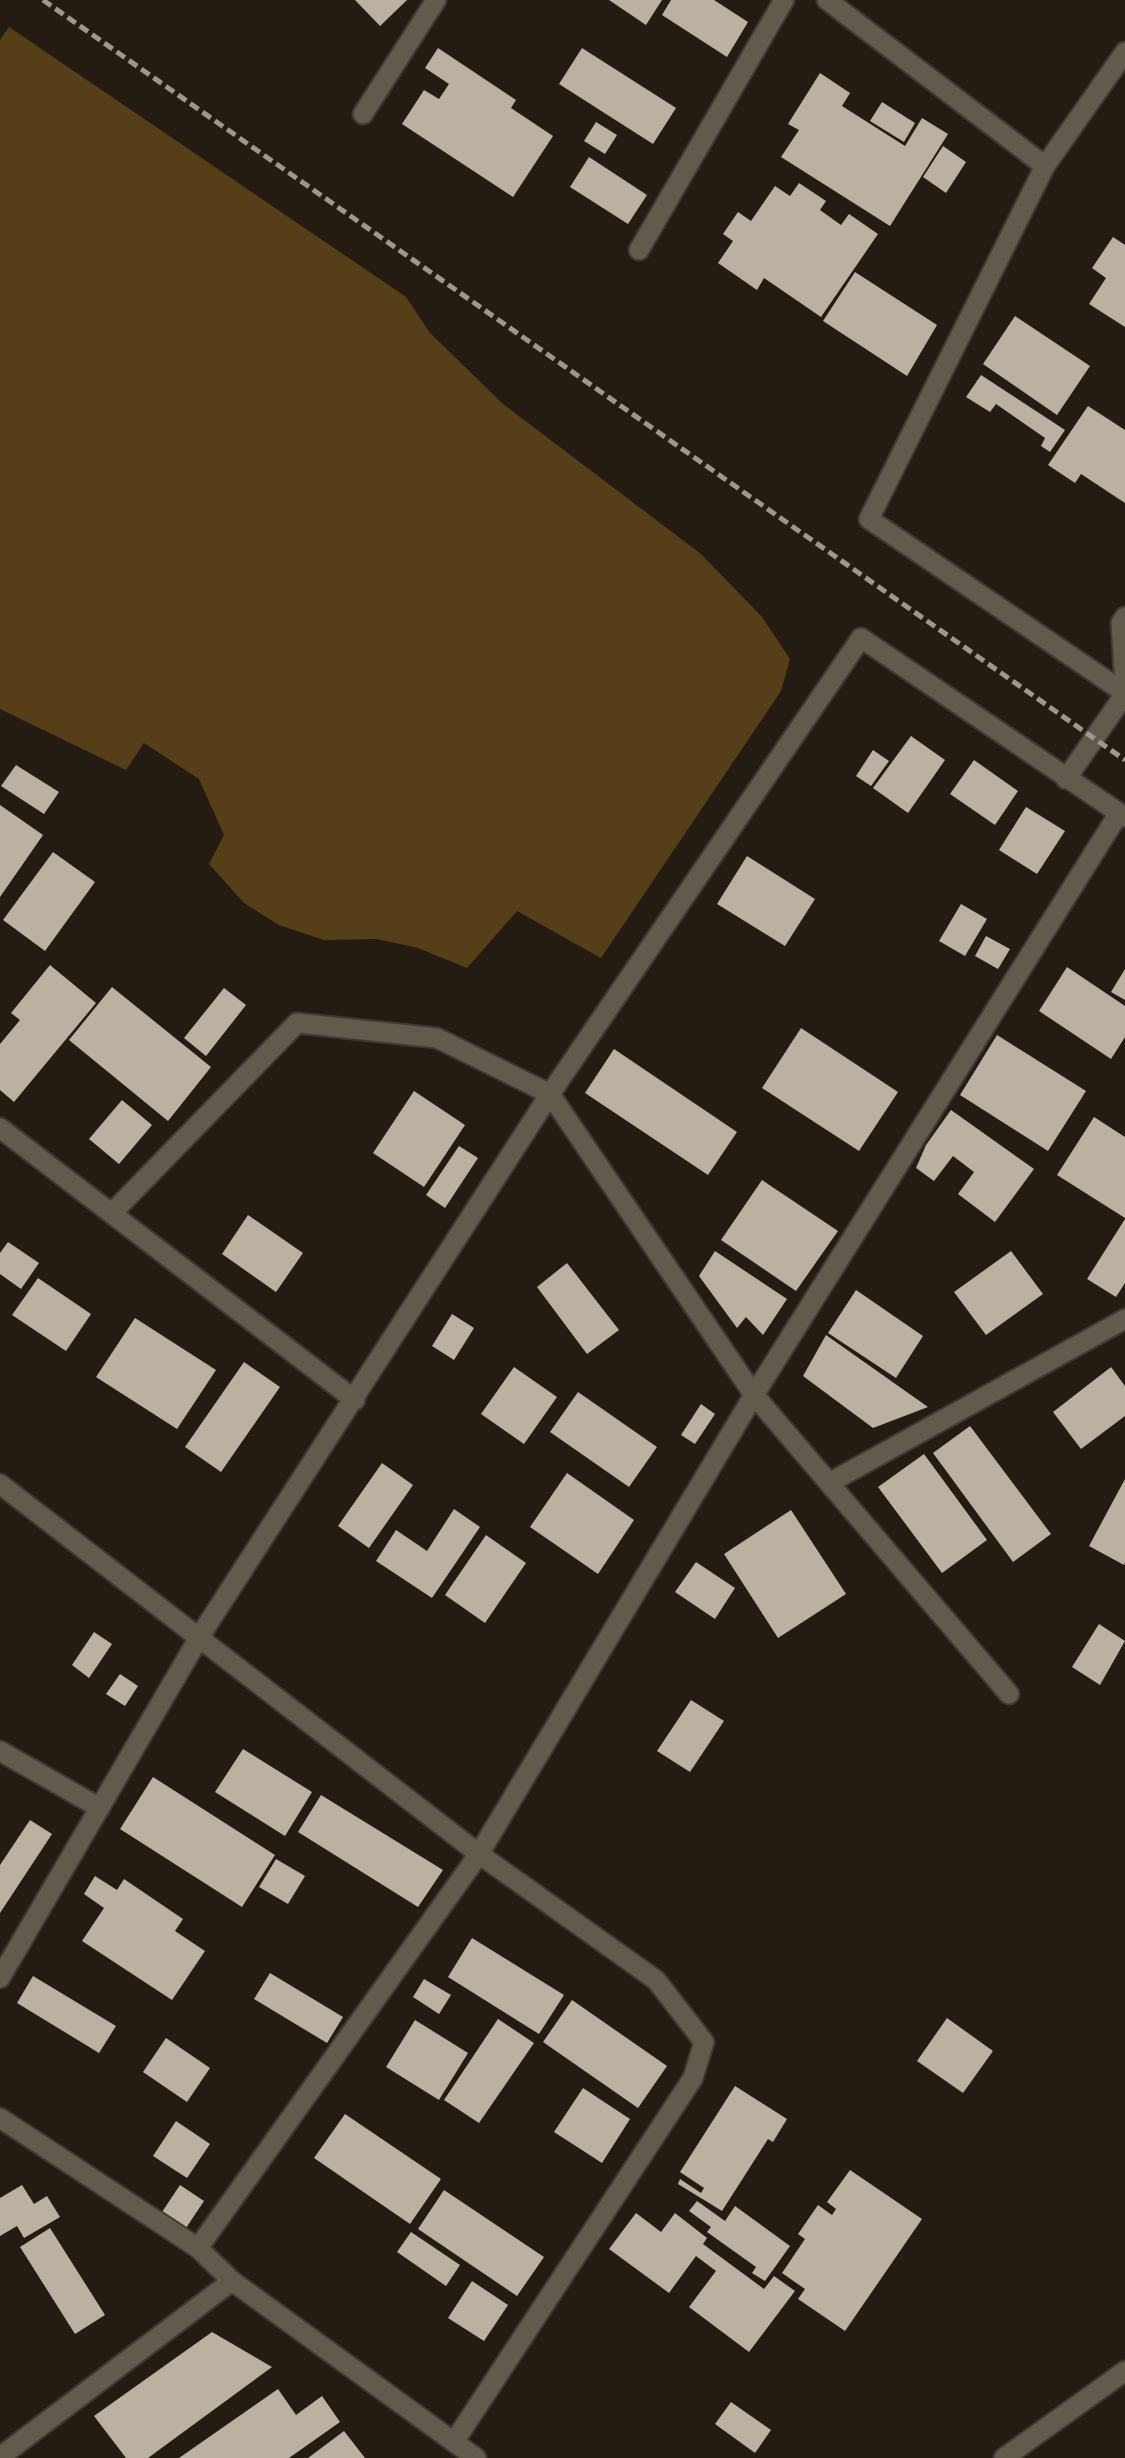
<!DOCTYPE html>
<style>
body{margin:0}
canvas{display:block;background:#241c12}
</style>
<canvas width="1125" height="2458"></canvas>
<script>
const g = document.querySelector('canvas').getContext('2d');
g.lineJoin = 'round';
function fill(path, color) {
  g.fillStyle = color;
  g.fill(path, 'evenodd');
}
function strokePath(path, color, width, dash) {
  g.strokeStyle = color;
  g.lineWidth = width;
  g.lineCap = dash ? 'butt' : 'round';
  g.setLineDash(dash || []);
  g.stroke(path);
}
fill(new Path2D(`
 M9,27L406,297L430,333L503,404L701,554L762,617L790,659L781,691L601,958L517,911L467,968L418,948L377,939L324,940L279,925L244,903L209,864L224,835L199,779L144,743L126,770L0,709V40Z`), '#563f18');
fill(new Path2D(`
 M355,0H407L380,26Z
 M609,0H662L646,25Z
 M671,0H714L748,22L727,57L662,15Z
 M438,48L516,100L511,108L553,136L513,197L402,124L424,90L439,99L449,84L425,68Z
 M582,48L676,108L653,144L559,84Z
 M820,73L850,93L842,106L905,146L922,118L948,134L890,226L781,157L799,130L788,124Z
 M882,102L915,123L904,142L870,121Z
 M596,122L617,135L605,154L584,141Z
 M943,146L966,162L946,193L923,177Z
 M589,157L647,195L628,224L570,187Z
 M799,183L826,201L820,210L841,225L849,214L878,234L821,317L764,278L757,290L718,263L733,241L723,234L738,212L751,221L775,186L790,196Z
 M1113,237L1125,245V327L1089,304L1106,278L1092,268Z
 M855,272L937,325L907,376L823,321Z
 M1015,316L1090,366L1057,415L983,364Z
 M981,375L1065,430L1050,452L1041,446L1045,438L996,404L990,412L966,397Z
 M1088,406L1125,430V503L1081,474L1075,483L1048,465Z
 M911,736L945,760L908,813L873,788Z
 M873,750L889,761L871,786L856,776Z
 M974,760L1018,791L995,825L950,794Z
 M16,765L59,792L44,814L1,786Z
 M0,805L43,835L0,897Z
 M1026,807L1065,831L1037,874L999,850Z
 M53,852L95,882L45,951L3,920Z
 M747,856L815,899L785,946L717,904Z
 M961,904L987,919L965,956L939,941Z
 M986,936L1010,949L998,969L975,956Z
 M50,965L96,1003L14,1102L0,1090V1044L20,1020L11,1013Z
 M1067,967L1125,1006V1037L1111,1059L1039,1011Z
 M1125,969V1000L1111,992Z
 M112,987L211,1067L168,1121L69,1040Z
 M224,988L246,1005L206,1056L184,1038Z
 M801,1028L898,1092L859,1151L762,1088Z
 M997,1035L1086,1091L1048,1151L960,1095Z
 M614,1049L737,1132L708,1175L585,1093Z
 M414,1091L465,1125L424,1187L373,1153Z
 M122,1100L152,1125L119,1164L89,1139Z
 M951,1110L1034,1169L995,1222L958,1194L974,1172L953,1156L934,1181L916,1168L926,1145Z
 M1094,1117L1125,1137V1218L1057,1175Z
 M459,1146L478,1158L445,1208L426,1195Z
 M762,1180L838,1231L796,1291L721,1240Z
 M248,1215L303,1253L276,1292L222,1254Z
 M1125,1219V1283L1116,1297L1087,1279Z
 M8,1242L39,1263L21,1289L0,1274V1253Z
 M715,1251L787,1299L763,1335L746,1317L737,1328L699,1276Z
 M1011,1251L1043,1294L986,1335L954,1292Z
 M567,1263L619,1330L587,1354L537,1287Z
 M38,1278L91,1314L66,1351L12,1315Z
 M856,1290L923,1336L896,1378L828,1333Z
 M452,1314L474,1328L454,1360L432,1346Z
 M135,1318L216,1370L177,1429L96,1377Z
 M826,1335L928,1407L873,1428L803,1376Z
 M244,1362L280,1387L221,1472L185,1447Z
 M514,1367L557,1397L524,1444L481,1414Z
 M1111,1367L1125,1386V1416L1081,1449L1053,1412Z
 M578,1392L657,1447L629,1487L550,1432Z
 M701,1404L715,1414L695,1444L681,1435Z
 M970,1426L1051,1534L1013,1562L933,1453Z
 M924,1454L987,1540L942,1573L878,1487Z
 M382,1463L413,1485L369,1548L338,1526Z
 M567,1473L634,1520L598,1574L530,1527Z
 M1125,1479V1563L1124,1565L1089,1546Z
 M454,1509L480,1527L432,1598L376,1561L396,1530L427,1551Z
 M791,1510L846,1594L778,1638L724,1554Z
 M486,1535L526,1563L485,1623L445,1595Z
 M696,1562L735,1588L715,1619L675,1592Z
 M1099,1624L1125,1641L1100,1685L1072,1667Z
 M94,1632L112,1644L89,1678L72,1665Z
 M120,1674L138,1686L125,1706L106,1694Z
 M691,1700L724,1721L690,1772L657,1751Z
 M243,1749L312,1792L285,1836L215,1792Z
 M153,1777L275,1855L242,1907L120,1829Z
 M321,1795L443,1870L418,1907L298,1832Z
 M30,1820L52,1834L0,1913V1865Z
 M276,1859L305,1876L288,1904L259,1887Z
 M95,1876L117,1890L124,1879L183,1919L175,1931L205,1951L172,2000L82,1941L104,1908L84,1894Z
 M472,1938L564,1995L539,2034L448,1977Z
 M270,1973L343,2017L327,2043L254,1999Z
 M33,1976L116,2026L99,2053L17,2003Z
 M424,1979L451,1995L439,2014L413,1997Z
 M572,2000L667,2066L638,2108L543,2042Z
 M947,2018L993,2051L963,2093L917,2061Z
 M498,2019L534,2043L479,2123L444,2100Z
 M415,2020L468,2053L439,2100L386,2067Z
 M166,2038L210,2068L187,2102L143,2072Z
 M735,2086L787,2119L773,2142L768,2139L722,2211L678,2184L680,2179L701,2193L704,2188L680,2172Z
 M583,2088L630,2119L602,2163L554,2132Z
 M345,2114L441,2179L410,2224L314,2158Z
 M176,2121L210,2144L187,2178L153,2156Z
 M850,2170L922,2219L845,2331L798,2299L805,2289L782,2273L805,2239L798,2234L818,2205L832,2215L836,2209L827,2202Z
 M22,2185L34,2204L47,2196L60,2217L24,2238L17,2226L0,2236V2198Z
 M180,2185L204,2201L186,2228L162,2212Z
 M444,2190L544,2257L517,2296L418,2229Z
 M697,2201L725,2221L735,2206L790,2246L765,2281L752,2273L756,2267L707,2232L711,2227L689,2211Z
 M636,2213L661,2232L675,2213L707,2238L703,2244L764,2289L774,2276L795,2291L749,2352L689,2307L716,2271L696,2256L669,2293L609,2249Z
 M50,2228L105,2315L75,2334L20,2247Z
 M411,2232L460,2265L446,2286L397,2252Z
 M472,2281L508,2305L484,2341L448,2318Z
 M212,2332L272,2367L148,2458H126L94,2416Z
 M278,2389L296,2415L322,2396L340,2422L289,2458H179Z
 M731,2402L771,2430L755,2453L715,2424Z
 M344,2431L365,2458H308Z`), '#bab1a3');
const minor = new Path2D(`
 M827,0L1045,166
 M1125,52L1045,166L869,519L1125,693
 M363,114L436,0
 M639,250L784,0
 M1125,617L1121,623L1125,688
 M1066,779L1125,694
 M0,1128L355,1400
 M112,1213L297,1023L437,1038L550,1094L754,1395L1009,1694
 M829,1483L1125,1319
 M0,1484L479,1854L656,1980L704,2042L693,2078L454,2442
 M0,1751L100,1808
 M0,1978L200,1636L550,1094L861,638L1125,817
 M0,2118L198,2248L232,2281L476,2458
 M198,2248L479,1854L754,1395L1119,813
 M0,2457L232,2281
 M1004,2458L1125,2371`);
strokePath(minor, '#3e3932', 23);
strokePath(minor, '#625a4d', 19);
strokePath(new Path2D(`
 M43,0L1125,760`), '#9e978f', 5, [10, 5]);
</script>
